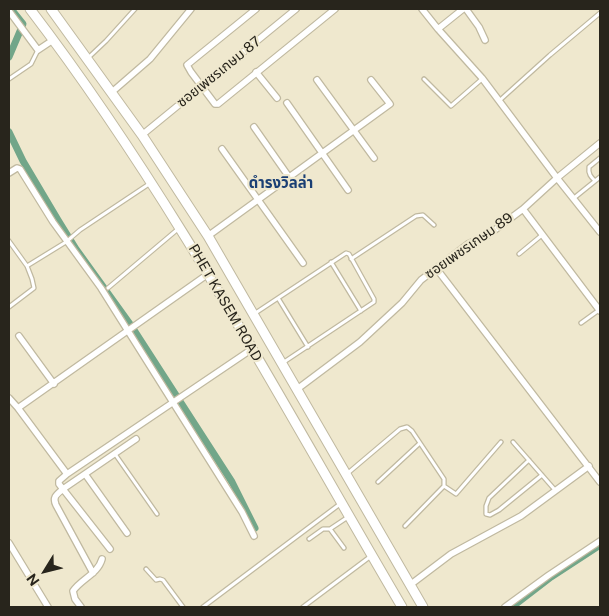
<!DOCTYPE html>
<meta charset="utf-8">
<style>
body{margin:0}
#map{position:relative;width:609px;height:616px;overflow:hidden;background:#efe8ce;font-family:"Public Sans",sans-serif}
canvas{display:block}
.frame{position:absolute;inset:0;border:10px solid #28251c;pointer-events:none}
.north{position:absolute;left:20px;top:546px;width:50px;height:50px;-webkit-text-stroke:4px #efe8ce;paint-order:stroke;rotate:234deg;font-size:14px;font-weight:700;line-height:20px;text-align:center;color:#28251c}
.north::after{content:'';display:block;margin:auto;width:18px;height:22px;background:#28251c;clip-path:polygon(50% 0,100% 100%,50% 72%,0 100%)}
</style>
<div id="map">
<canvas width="609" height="616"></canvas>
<div class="frame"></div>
<div class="north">N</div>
</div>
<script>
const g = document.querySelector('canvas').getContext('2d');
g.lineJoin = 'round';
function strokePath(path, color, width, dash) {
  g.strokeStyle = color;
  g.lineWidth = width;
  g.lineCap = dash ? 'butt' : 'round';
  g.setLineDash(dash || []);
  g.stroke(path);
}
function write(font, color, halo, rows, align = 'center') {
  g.font = font + ' "Public Sans","Noto Sans Thai",sans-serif';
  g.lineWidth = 4.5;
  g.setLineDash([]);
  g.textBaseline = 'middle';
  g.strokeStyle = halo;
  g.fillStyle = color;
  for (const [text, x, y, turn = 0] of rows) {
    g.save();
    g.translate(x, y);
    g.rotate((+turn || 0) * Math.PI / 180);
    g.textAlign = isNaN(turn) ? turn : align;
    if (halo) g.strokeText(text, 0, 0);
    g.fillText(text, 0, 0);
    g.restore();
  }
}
strokePath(new Path2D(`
 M9,57L23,24L11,9
 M9,132L23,161L58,220L76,249L130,324L232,482L255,528
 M512,607L551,577L600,545`), '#72a689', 7);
const service = new Path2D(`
 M88,58L106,41L135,9
 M9,79L31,64L38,50
 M424,79L451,106L482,79
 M499,101L550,55L600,13
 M595,181C591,177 588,174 589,167L600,158
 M574,198L600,177
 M9,241L27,266L66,242L80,230L149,184
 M519,254L542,235
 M351,259L416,216L423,215L434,225
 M331,262L361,311
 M108,288L178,229
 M278,298L308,347
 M9,307L34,288L32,279L27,266
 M254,314L346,253L349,254L374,299V302L284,362
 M581,323L599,310
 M513,442L555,490
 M115,454L157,514
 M529,460L489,498L486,506V514L490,515L499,510L542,475
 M348,473L400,429L407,427L412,431L444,479V486L405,526
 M378,482L420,443
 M444,486L456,494L501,442
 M309,539L323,529H330
 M344,548L330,529L348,517
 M146,569L156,580L160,579L163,580L183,607
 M203,607L340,504
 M303,607L371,556`);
const minor = new Path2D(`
 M256,9L187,65L191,72L215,104H218L335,9
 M422,9L438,29L482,78L557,178L600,232
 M466,9L479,27L485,40
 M9,11L38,50L53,40
 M438,29L463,9
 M256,72L277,98
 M317,80L374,158
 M112,92L150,59L191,9
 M287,103L348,190
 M254,127L289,177
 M142,135L296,9
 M222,149L303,263
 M9,173L17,168L20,169L53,222L101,288L242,512L254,536
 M523,209L600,311
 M208,236L390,104L371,80
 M436,268L600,482
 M19,336L54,384
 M296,390L360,342L402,303L421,280L468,244L488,235L523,209L557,178L600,143
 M9,398L18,408L67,474L59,481V484L110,549
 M18,408L208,274
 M67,474L252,349
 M85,474L127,533
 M9,543L48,607
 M93,573L56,505C52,497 57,494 63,489L136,439
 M410,585L451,554L521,516L589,466
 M81,607L75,599L73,591C81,579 98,574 102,559
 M505,607L549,575L600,541`);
const primary = new Path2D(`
 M30,9C173,196 283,405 402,607
 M51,9L142,135L208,236L423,607`);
strokePath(service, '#c0b9a0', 5.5);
strokePath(minor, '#c0b9a0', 8);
strokePath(primary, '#c0b9a0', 11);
strokePath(service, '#fff', 3);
strokePath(minor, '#fff', 5.5);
strokePath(primary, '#fff', 9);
write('14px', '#28251c', '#efe8ce', [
 ["ซอยเพชรเกษม 87",219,72,-39],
 ["ซอยเพชรเกษม 89",469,246,-35],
 ["PHET KASEM ROAD",225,303,60]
]);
write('bold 15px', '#1a3f74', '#efe8ce', [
 ["ดำรงวิลล่า",281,183]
]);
</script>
